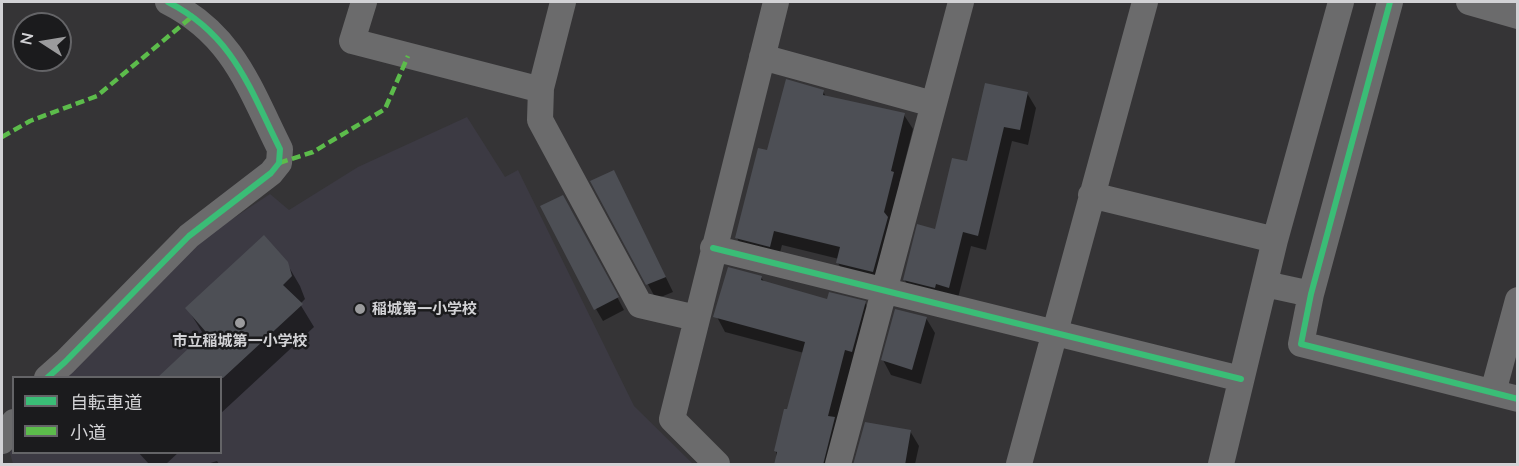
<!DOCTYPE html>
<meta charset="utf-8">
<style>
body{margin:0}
#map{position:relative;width:1519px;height:466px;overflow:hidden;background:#353436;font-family:Mulish,"Noto Sans JP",sans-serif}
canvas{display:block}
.frame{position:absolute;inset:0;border:3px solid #d2d2d5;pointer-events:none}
.legend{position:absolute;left:12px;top:376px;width:210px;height:78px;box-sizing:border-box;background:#1b1b1d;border:2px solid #646467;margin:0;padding:8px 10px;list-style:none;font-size:18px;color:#d2d2d5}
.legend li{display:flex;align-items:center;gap:12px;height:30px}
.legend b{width:30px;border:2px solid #646467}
.north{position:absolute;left:12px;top:12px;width:60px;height:60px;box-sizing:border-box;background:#1b1b1d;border:2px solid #646467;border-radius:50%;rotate:282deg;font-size:16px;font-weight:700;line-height:24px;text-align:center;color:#d2d2d5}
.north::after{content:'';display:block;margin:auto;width:21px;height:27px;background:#9b9b9d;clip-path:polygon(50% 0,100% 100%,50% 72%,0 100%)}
</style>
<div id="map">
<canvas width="1519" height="466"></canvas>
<div class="frame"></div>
<ul class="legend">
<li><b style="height:8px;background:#3abd76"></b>自転車道</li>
<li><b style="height:8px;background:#5cbc4b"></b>小道</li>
</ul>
<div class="north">N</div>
</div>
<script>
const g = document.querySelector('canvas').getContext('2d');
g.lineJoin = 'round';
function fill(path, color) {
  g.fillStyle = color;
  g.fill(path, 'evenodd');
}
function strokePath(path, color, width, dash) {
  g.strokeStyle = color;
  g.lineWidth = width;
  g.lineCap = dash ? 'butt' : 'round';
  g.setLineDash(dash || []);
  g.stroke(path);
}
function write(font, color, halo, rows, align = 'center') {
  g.font = font + ' Mulish,"Noto Sans JP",sans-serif';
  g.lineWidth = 5;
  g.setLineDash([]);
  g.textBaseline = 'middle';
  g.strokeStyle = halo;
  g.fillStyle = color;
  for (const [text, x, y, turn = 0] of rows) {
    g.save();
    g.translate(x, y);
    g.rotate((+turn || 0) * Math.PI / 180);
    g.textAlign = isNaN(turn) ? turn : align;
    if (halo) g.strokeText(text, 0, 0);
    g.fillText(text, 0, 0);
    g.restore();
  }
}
fill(new Path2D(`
 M467,117L505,177L518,170L634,406L693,464H13L10,453L13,448L14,452H220V378L66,377L199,241L270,194L289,210L358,167Z`), '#3c3a43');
fill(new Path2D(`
 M823,91L826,97L904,115L913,129L899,184L901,188L881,286L846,277L838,263L839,259L782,245L778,260L745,252L737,238L768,152Z
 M1027,93L1036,108L1028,145L1012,141L986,250L971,246L957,302L913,294L904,279L936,230L968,163Z
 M614,171L673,292L656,299L592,182Z
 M570,208L624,310L603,321L596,309Z
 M286,262L300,286L305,299L300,304L314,327L220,414V378L204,335L187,308Z
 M761,277L765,283L828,301L865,303L873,317L835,464H776V451L804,353L725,332L717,317Z
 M926,318L935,333L921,384L891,375L883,360Z
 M910,431L919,446L915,464H853Z
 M138,452H179L166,464H149Z
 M217,461L219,464H207Z`), '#0007');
fill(new Path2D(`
 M786,79L824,90L823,95L905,113L891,171L894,172L884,212L888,217L873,272L836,263L840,247L774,231L770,247L735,238L758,148L767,150Z
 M985,83L1028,92L1020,130L1004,127L978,236L963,232L949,288L936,284L935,288L903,280L917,224L935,229L952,158L967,161Z
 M614,170L666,277L646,285L590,181Z
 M563,195L619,297L594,310L540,206Z
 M264,235L288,262L292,276L283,285L303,304L223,378H157L206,332L185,308Z
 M728,267L762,276L761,280L827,299L829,292L866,301L852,352L845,350L828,416L835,417L823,465H774L777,452L774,451L784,409H787L805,342L713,317Z
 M895,309L927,317L912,370L881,360Z
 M865,422L911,430L905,465H853Z`), '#4d4f55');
strokePath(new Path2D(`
 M364,2L352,41L530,87L541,88
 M563,2L541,88L540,120L640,305L696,318
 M1390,2L1311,294L1301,344L1518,399
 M1469,2L1518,16
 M762,57L933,104
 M1091,195L1275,240
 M713,248L1241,379
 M1265,284L1311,294
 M47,378L65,362L189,236L271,173L279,163L280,149C249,87 233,35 168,2
 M1493,392L1518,300
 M2,441L14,422
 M717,464L672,419L776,2
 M838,464L961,2
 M1019,464L1145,2
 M1221,464L1275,240L1341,2`), '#6b6b6c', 26);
strokePath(new Path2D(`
 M2,137L30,121L97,96L194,15
 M279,163L313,152L385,109L408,56`), '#5cbc4b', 4.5, [9, 4.5]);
strokePath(new Path2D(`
 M1390,2L1311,294L1301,344L1518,399
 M713,248L1241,379
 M47,378L65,362L189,236L271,173L279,163L280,149C249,87 233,35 168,2`), '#3abd76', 6);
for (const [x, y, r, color] of [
 [360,309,6,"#9b9b9d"],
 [240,323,6,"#9b9b9d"]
]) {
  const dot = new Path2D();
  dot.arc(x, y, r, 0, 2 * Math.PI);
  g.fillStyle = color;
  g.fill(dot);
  strokePath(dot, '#1b1b1d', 2);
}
write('bold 15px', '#d2d2d5', '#1b1b1d', [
 ["稲城第一小学校",372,309],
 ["市立稲城第一小学校",240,341,"center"]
], 'left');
</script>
